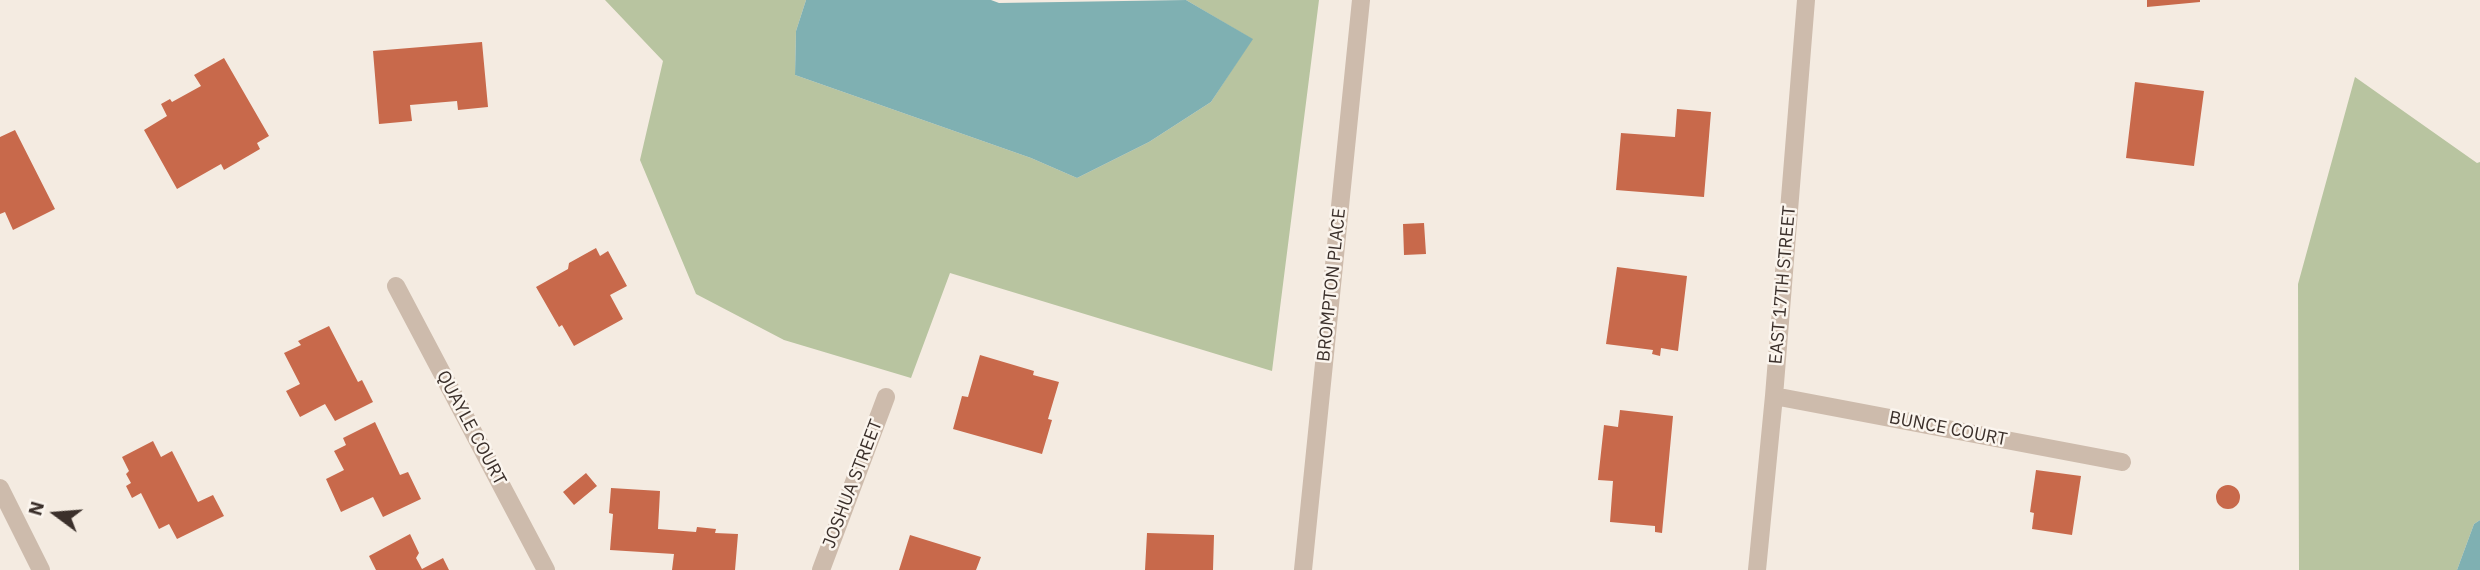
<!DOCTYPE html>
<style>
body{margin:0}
#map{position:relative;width:2480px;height:570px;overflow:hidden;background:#f4ebe1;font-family:"IBM Plex Sans",sans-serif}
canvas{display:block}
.north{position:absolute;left:21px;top:479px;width:70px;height:70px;-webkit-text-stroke:5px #fbf5ee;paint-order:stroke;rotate:286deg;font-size:19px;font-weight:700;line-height:28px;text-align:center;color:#3b302b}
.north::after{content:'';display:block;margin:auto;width:24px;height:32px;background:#3b302b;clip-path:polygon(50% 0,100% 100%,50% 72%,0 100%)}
</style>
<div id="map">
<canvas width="2480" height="570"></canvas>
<div class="north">N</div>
</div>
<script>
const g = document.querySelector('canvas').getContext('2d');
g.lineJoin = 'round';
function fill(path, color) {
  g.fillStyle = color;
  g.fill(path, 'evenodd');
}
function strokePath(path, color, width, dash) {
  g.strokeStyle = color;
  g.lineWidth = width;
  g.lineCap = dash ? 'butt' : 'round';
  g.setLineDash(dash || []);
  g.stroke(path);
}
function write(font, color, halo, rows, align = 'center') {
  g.font = font + ' "IBM Plex Sans",sans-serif';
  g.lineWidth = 5;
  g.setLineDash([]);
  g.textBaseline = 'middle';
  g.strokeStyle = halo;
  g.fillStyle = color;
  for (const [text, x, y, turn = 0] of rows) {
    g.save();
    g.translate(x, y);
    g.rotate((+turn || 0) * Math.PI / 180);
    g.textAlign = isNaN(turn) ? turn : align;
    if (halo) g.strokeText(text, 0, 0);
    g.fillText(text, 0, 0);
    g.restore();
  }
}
fill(new Path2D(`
 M605,0H806L796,31L795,75L1031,158L1077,178L1149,142L1211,102L1252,39L1186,0H1319L1272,371L950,273L911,378L784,340L696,294L640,160L663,61Z
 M2355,77L2477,163L2480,162V520L2474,524L2457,570H2299L2298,284Z`), '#b8c4a0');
fill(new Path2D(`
 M806,0H991L999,3L1186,0L1253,39L1211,102L1149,142L1077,178L1031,158L795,75L796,31Z
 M2480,520V570H2457L2474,524Z`), '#7fb0b2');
fill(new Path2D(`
 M2147,0H2200V2L2147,7Z
 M482,42L488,107L458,110L457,101L410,105L412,121L379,124L373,51Z
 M224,58L269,136L257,143L260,149L224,170L221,164L177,189L144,130L167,116L161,104L170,99L172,102L201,86L194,75Z
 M2135,82L2204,91L2194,166L2126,158Z
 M1677,109L1711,112L1704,197L1616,190L1621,133L1675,137Z
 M15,130L55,209L13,230L5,212L0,214V137Z
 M1424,223L1426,254L1404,255L1403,224Z
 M596,248L600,256L608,251L627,286L610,295L623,319L574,346L562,325L559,327L536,287L568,269L569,263Z
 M1617,267L1687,276L1678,351L1661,348L1660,356L1652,354L1653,350L1606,344Z
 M329,326L358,382L362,380L373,402L335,421L325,404L300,417L286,391L300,384L284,353L301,345L298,341Z
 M980,355L1034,371L1033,375L1059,382L1048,419L1052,420L1042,454L953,429L962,396L968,397Z
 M1620,410L1673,416L1662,533L1655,532V526L1610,522L1613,481L1598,480L1604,425L1618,427Z
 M375,422L400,475L408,472L421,499L383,517L373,497L341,512L326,479L344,470L334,451L346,445L343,438Z
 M153,441L161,457L172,451L198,502L213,495L224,516L177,539L169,524L159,529L141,493L132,498L126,486L131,483L126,474L129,471L122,457Z
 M2036,470L2081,476L2072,535L2032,529L2034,513L2030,512Z
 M586,473L597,486L574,505L563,492Z
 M2216 497a12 12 0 1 1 24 0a12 12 0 1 1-24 0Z
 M611,488L660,491L658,529L696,532L697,527L716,529L715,533L738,534L735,570H672L674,554L610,550L613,514L609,513Z
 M1147,533L1214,535L1213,570H1145Z
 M410,534L419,553L416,558L422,569L443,558L449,570H376L369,556Z
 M910,535L981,557L976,570H899Z`), '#c8694b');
strokePath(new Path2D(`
 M396,286L546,570
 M1774,396L2122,462
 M0,488L41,570
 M821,570L886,397
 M1303,570L1361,0
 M1757,570L1774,396L1806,0`), '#cdbbac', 18);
write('18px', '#3b302b', '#fbf5ee', [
 ["BROMPTON PLACE",1332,285,-84],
 ["EAST 17TH STREET",1783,285,-85],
 ["QUAYLE COURT",471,428,62],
 ["BUNCE COURT",1948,429,11],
 ["JOSHUA STREET",853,484,-69]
]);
</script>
